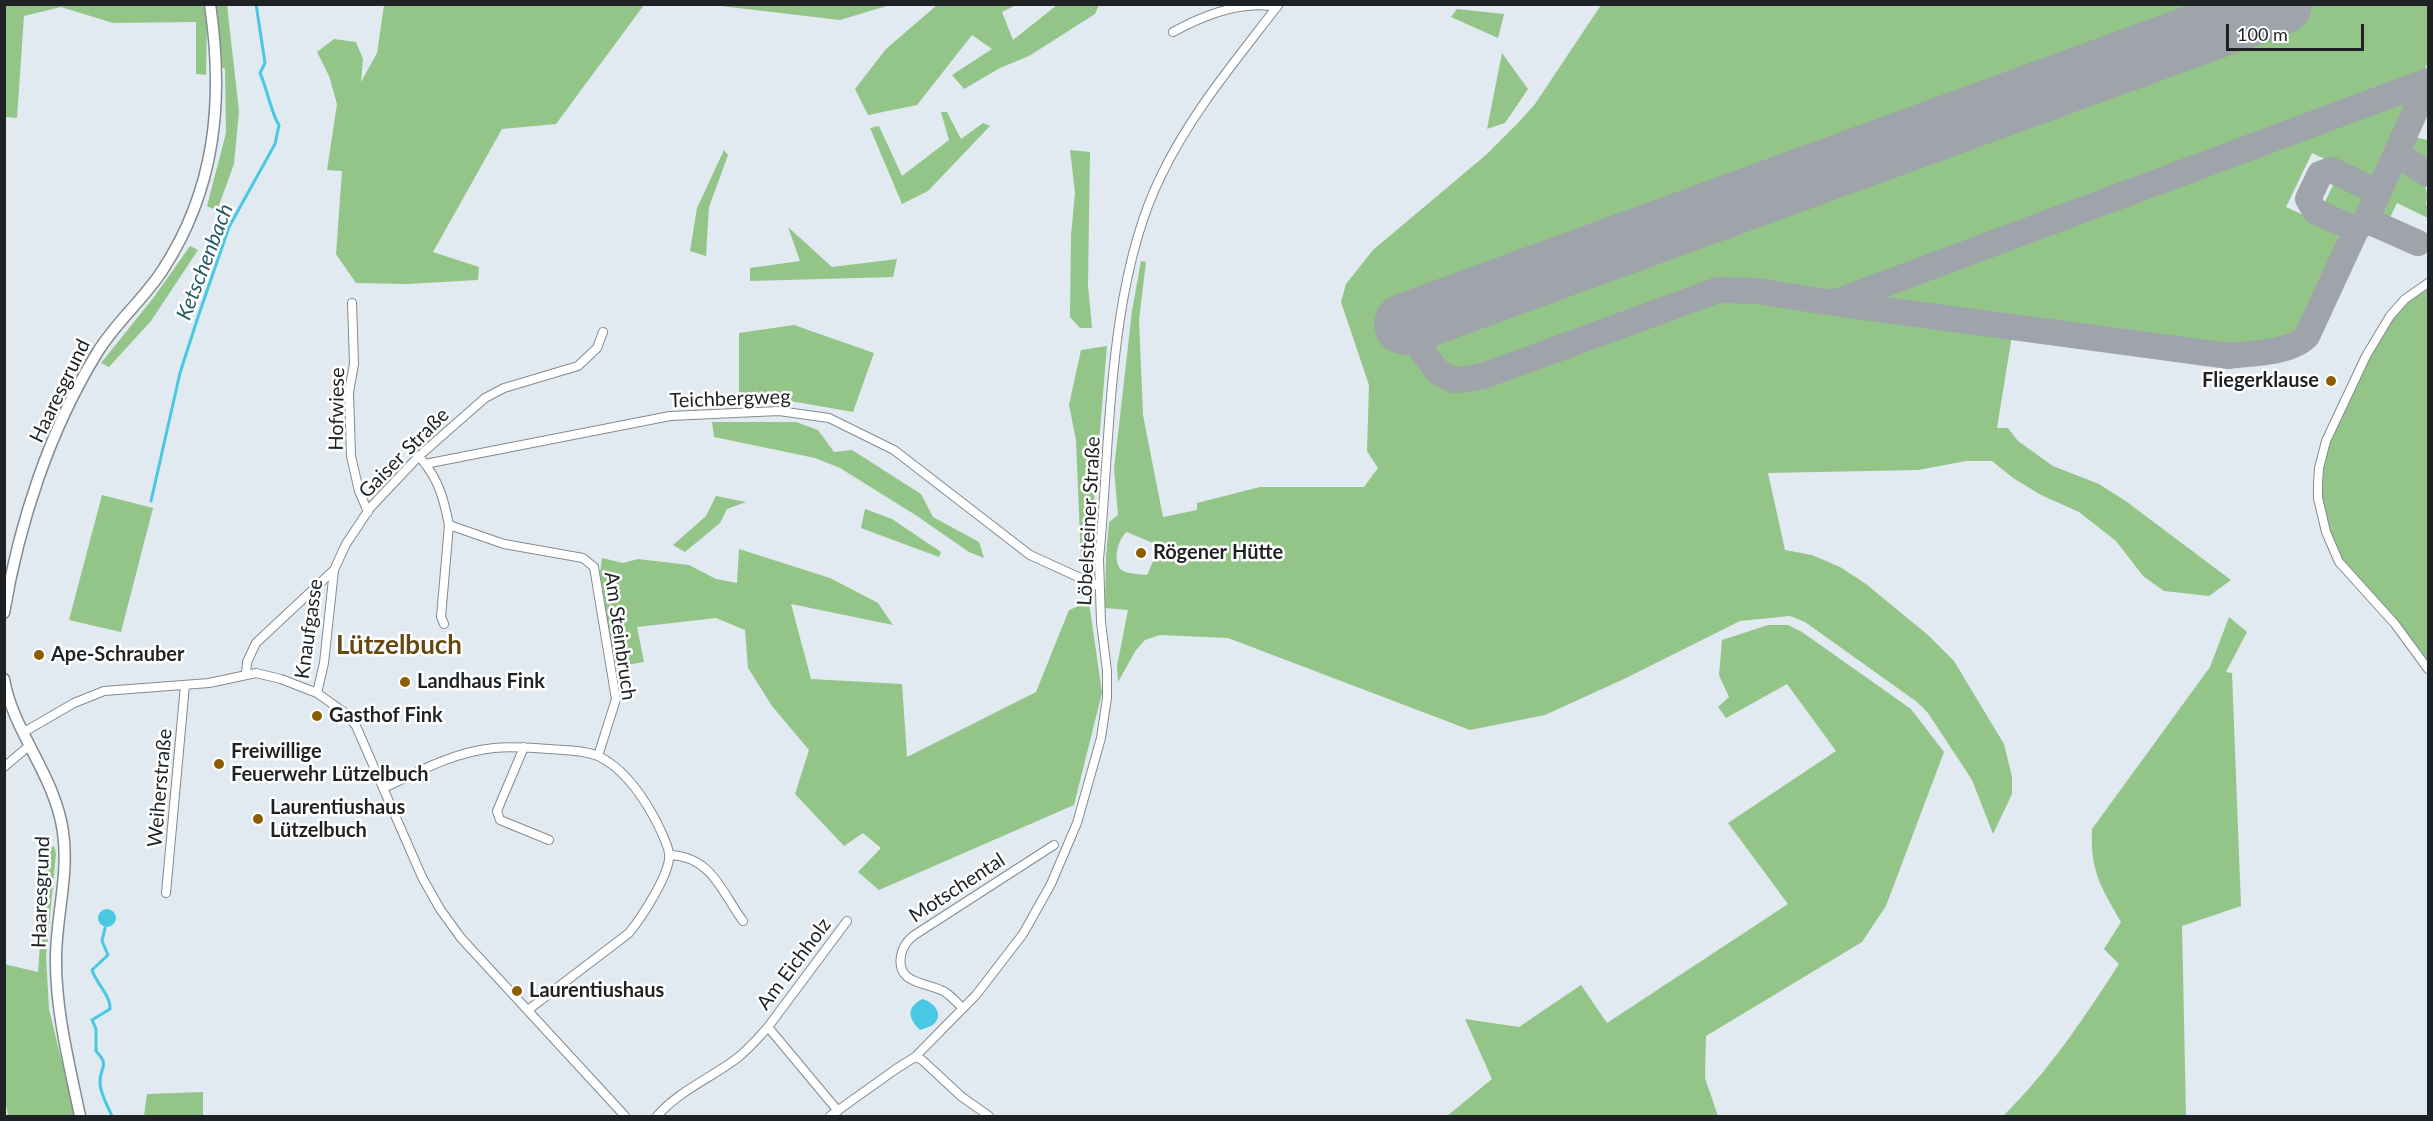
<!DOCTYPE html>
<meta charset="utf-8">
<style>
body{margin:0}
#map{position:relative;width:2433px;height:1121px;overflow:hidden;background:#e1eaf1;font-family:Lato,sans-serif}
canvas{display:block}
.frame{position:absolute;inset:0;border:6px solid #1f2224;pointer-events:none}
.scale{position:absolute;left:2226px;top:24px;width:138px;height:27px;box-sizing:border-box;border:3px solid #1f2224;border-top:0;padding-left:8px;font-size:18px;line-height:21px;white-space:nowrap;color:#1f2224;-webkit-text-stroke:4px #fff;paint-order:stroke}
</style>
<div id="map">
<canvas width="2433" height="1121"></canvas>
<div class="frame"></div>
<div class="scale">100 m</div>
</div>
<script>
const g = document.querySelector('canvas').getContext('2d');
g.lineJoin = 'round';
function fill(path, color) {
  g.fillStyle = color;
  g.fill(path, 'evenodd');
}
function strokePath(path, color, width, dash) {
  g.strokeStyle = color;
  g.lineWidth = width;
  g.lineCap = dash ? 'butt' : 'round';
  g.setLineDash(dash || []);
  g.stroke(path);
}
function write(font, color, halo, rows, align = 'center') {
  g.font = font + ' Lato,sans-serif';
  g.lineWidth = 5;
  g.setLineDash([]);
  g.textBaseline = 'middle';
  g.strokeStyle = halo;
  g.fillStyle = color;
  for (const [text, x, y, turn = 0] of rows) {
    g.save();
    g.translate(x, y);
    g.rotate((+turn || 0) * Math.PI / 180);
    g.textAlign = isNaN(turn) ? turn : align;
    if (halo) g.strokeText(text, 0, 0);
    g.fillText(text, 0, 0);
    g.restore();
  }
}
fill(new Path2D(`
 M5,5H205L207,21L206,75L196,74V22L113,23L61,7L24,16L17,118L5,117Z
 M216,5H227L239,111L234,164L217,211L207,206L226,133L225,69L222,67Z
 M384,5H644L556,124L502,129L433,252L479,267L478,280L407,284L356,283L336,254L342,171L327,170L337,104L329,76L317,52L334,39L356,42L363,59L361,82L377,53Z
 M712,5H890L840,20Z
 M937,5H1016L1002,12L1013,40L1057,5H1099L1095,14L1029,56L1000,68L964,89L952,75L992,49L972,35L917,105L868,115L855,89L886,49Z
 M1601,5H2428V62L2379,172L2371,177L2362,176L2312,153L2286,207L2336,230L2340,242L2300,332C2280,348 2248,349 2223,352L2014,323L1997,428H2008L2018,441L2053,466L2099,484L2127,502L2231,580L2209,596L2164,591L2143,576L2116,541L2079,512L2041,495L2013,478L1992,461H1966L1918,470L1768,473L1785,550L1812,555L1840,567L1866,584L1928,635L1954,661L2004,744L2012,777V794L1993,834L1972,780L1928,713L1917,702L1805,622L1790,616L1740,621L1624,679L1545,715L1470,730L1228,638L1160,635L1145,640L1136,650L1118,682L1117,666L1128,610L1105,608L1106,556L1109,522L1118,515L1114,469L1132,311L1141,261L1146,262L1139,320L1143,415L1163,517L1197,510V503L1260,487H1364L1378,468L1367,451L1369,385L1341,302L1346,284L1373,250L1487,154L1518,123L1535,104ZM1127,532L1160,546L1147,575C1140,574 1129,574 1123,571C1111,564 1118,538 1127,532Z
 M1457,9L1504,14L1498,38L1451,17Z
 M1502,53L1528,89L1505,123L1487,129Z
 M941,112H947L961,139L983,123L990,126L928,191L902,204L870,128L879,126L902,176L949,140Z
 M2413,137L2428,140V164L2412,151L2409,142Z
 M724,150L728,155L709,207L706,256L690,251L697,208Z
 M1070,150L1090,152L1088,285L1092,328H1080L1070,317L1071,235L1075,193Z
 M2412,168C2422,175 2430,192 2426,204L2428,206V218L2397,203L2386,226L2377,221V215L2395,176L2398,172Z
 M2335,181L2358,193L2364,201L2358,216L2348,219L2322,208Z
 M788,227L832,267L897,259L893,277L750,281V268L800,261Z
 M190,246L198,250L151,321L109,367L101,363L154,297Z
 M2428,284V666L2346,568L2328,529L2320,496L2323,457L2367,359L2400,306Z
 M794,325L874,353L853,412L739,392V333Z
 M1107,346L1090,549L1081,561L1076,440L1069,405L1081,350Z
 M712,422H796L818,430L834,452L852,450L921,494L933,517L979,542L984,558L969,552L917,516L840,468L815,458L714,437Z
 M102,495L153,508L121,632L69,620Z
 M716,496L746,502L727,509L720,523L685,552L673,545L706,516Z
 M865,509L892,519L941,552L939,557L861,528Z
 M739,549L830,578L878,603L893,625L791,604L811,679L902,684L907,757L1036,692L1069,610L1089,602L1102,693L1074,805L879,890L858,872L881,848L863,833L844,846L795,794L809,750L772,706L748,668L745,630L716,618L637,627L644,662L614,667L600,573L602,558L623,563L638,559L689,565L716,579L737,583Z
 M2229,617L2247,632L2226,672L2232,673L2241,906L2182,926L2186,1116H2003C2049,1071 2084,1018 2119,964L2104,949L2121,922C2101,887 2090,871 2092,829L2210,667Z
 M1768,625H1788L1802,632L1911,709L1944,752L1886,906L1862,942L1706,1036L1705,1078L1718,1116H1447L1492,1079L1465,1019L1519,1027L1581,985L1607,1023L1788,904L1728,823L1836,751L1787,684L1726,718L1718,707L1729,697L1719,675L1722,640Z
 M54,846L56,854L46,956L49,1009L75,1116H8L4,1094V964L38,972L47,850Z
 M203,1092V1116H144L147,1094Z`), '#93c588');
fill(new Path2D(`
 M98 918a9 9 0 1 1 18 0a9 9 0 1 1-18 0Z
 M922,999C932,1001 944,1013 935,1023C931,1027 925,1028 920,1030C908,1018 906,1008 922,999Z`), '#48c8e2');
strokePath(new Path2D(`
 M151,501L180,373L197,320L229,227L275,144L279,125C272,116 267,88 260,73L265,63L256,4
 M105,928L102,941L108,955L92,970C96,983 111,996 110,1009L92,1020L96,1029V1051C111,1067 99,1067 100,1083C100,1093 108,1107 112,1116`), '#48c8e2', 3);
strokePath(new Path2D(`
 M2397,154L2428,174
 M2366,220L2418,243
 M2356,230L2315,211L2308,199L2320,174L2331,170L2378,192
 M1836,302L2428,81
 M1417,320L1420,348L1438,372L1454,380L1468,379L1486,375L1718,290L1756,291L1833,303L2229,356C2251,353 2292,353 2307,336L2356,230L2366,220L2428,83`), '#9ea4aa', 26);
strokePath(new Path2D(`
 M1405,324L2281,4`), '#9ea4aa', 62);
const street = new Path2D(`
 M1173,32C1204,15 1242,0 1277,7
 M2428,283L2405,299L2390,316L2366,356L2326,441L2319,468L2318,484V498L2326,532L2339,562L2395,624L2428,669
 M352,303L354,364L349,392L351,456L359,491L368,512
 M422,460C439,480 444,500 449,525L504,544L583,558L594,567L616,699L598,756
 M425,464L670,416L779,411L829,418L894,450L1030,555L1098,586
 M444,624L441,617L449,525
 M246,674L247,662L256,643L334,570L346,544L370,508L419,456L485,398L504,388L578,366L597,348L603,332
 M317,693L324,663L334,570
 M24,732L74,703L104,691L209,683L256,673L281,679L317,693L348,715L356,726L422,877L440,909L461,938L625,1116
 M524,747L497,811L500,820L549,840
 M4,767L30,745
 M384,788C419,771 454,752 494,748C512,746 531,748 549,749C565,750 583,750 598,756C624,768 642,795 655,819C660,829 667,842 669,853C672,872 641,918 629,933L528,1010
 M669,855C712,856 722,893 743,921
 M166,893L185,685
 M963,1008C957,1003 951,996 945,992C928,982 896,985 901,956C902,948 906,942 913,936L1054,845
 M768,1027L847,921
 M915,1057L922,1060L962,1097L989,1116
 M657,1116C679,1091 709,1079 736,1059C748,1050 758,1038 768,1027L838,1111
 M830,1116L896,1069L915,1057L976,995L1023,934L1051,884L1077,823L1101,738L1107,698V671L1101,622L1099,559C1111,439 1107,285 1161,176C1191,113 1237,59 1279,4`);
const secondary = new Path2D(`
 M4,613C19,524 49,431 97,353C115,323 143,300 162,271C216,189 224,100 210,4
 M4,679C13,732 55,775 63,832C69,873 57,913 56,955C55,1009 69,1063 80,1116`);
strokePath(street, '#838b91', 10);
strokePath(secondary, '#838b91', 13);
strokePath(street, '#fff', 8);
strokePath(secondary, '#fff', 10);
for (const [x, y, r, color] of [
 [2331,381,6,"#8b5d01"],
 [1141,553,6,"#8b5d01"],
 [39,655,6,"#8b5d01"],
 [405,682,6,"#8b5d01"],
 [317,716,6,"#8b5d01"],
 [219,764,6,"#8b5d01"],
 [258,819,6,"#8b5d01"],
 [517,991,6,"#8b5d01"]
]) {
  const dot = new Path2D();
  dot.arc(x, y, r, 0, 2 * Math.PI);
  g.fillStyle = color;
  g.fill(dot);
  strokePath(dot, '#fff', 2);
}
write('bold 20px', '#1f2224', '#fff', [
 ["Fliegerklause",2319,381,"right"],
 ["Rögener Hütte",1153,553],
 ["Ape-Schrauber",51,655],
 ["Landhaus Fink",417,682],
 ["Gasthof Fink",329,716],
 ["Freiwillige",231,752],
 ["Feuerwehr Lützelbuch",231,775],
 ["Laurentiushaus",270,808],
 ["Lützelbuch",270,831],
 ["Laurentiushaus",529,991]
], 'left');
write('20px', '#1f2224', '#fff', [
 ["Haaresgrund",60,391,-64],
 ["Teichbergweg",730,399,-2],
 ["Hofwiese",337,409,-89],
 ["Gaiser Straße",404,453,-45],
 ["Löbelsteiner Straße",1089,521,-87],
 ["Knaufgasse",309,629,-82],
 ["Am Steinbruch",620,636,82],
 ["Weiherstraße",160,788,-85],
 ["Motschental",957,888,-33],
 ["Haaresgrund",41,892,-88],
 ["Am Eichholz",794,964,-53]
]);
write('italic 21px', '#255a65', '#fff', [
 ["Ketschenbach",205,262,-69]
]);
write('bold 26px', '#684812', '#fff', [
 ["Lützelbuch",399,646]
]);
</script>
